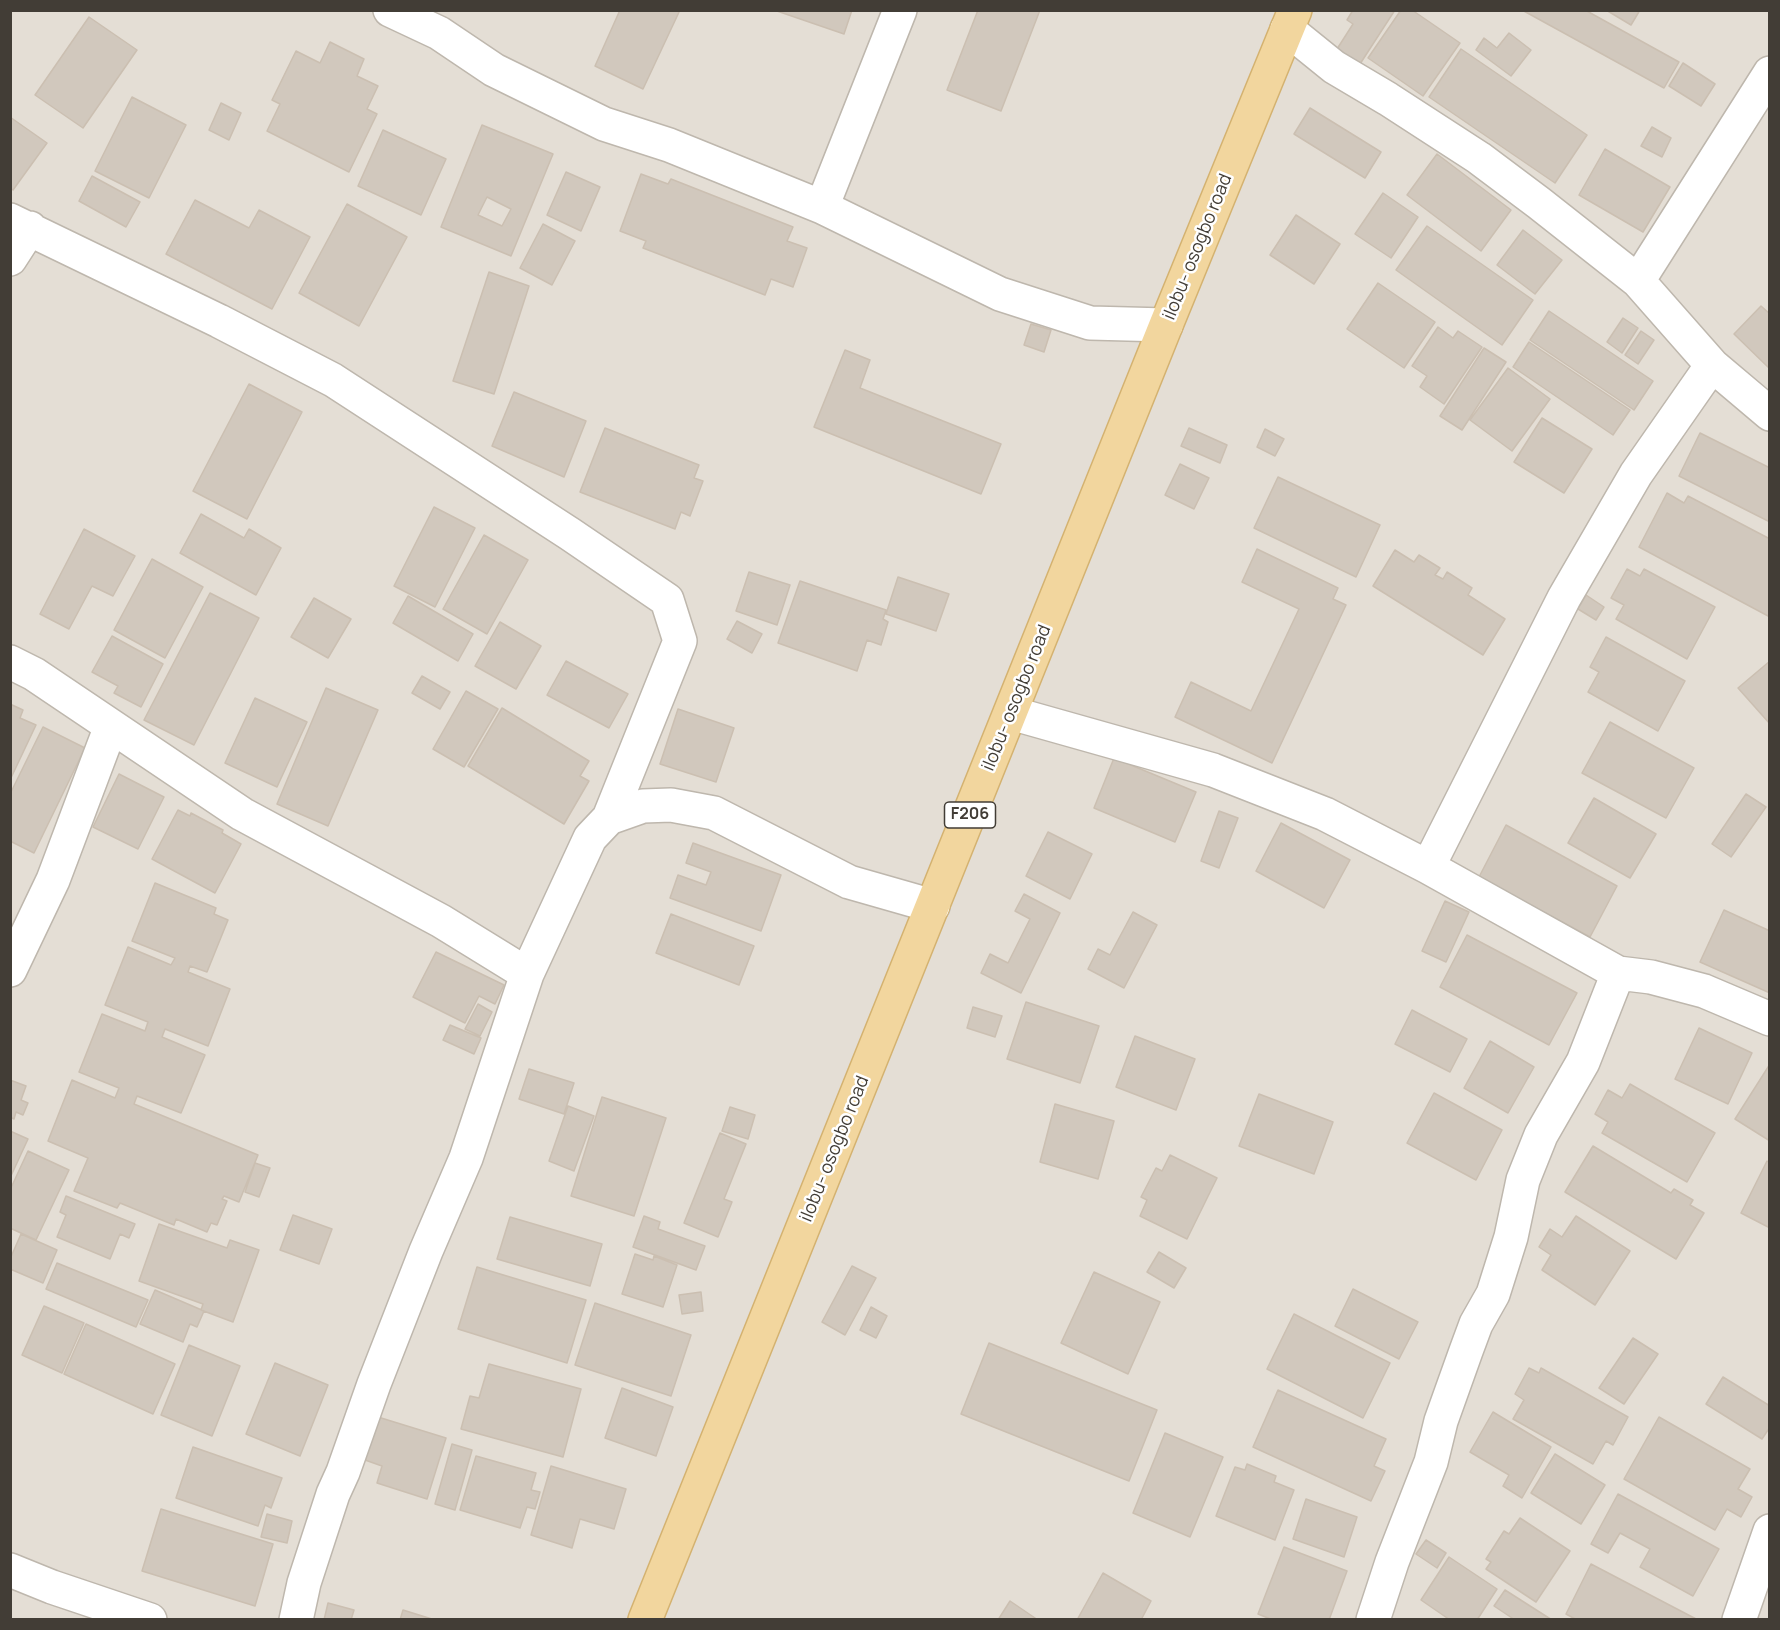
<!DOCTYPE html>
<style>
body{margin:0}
#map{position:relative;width:1780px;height:1630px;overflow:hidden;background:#f1ede6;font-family:Manrope,sans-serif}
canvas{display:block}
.frame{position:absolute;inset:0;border:12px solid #423d36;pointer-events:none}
</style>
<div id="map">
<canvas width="1780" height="1630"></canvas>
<div class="frame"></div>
</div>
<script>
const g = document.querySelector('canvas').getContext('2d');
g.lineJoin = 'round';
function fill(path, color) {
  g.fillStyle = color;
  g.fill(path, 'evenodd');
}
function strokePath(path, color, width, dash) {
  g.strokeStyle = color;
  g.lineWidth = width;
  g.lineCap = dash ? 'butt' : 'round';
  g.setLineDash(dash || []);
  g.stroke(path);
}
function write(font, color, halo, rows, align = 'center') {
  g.font = font + ' Manrope,sans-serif';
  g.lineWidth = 5;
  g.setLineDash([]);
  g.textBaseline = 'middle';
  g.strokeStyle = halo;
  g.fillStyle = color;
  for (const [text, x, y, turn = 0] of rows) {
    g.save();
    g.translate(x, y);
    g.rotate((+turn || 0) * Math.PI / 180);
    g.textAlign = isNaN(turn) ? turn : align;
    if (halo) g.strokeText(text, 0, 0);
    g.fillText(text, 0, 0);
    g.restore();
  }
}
fill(new Path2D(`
 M11,11H1769V1619H11Z`), '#e4ded5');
const building = new Path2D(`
 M620,10H680L643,89L595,66Z
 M774,10H852L844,34Z
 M978,10H1040L1001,111L947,90Z
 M1353,10H1395L1360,64L1337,49L1353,24L1347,20Z
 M1401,10H1412L1460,43L1423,96L1368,58Z
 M1522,10H1585L1679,62L1664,88Z
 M1606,10H1640L1631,25Z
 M89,17L137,50L83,128L35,95Z
 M1509,33L1531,50L1511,76L1476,50L1484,38L1497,48Z
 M330,42L364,59L357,76L378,86L367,109L377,114L349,172L267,131L280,104L272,100L296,51L320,63Z
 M1461,49L1587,135L1555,183L1429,97Z
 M1683,63L1715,84L1701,106L1669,86Z
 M132,97L186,125L149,198L95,171Z
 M221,103L241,113L229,140L209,130Z
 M1310,108L1381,152L1365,178L1294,134Z
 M10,117L47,143L13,190L10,188Z
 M482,125L553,154L511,256L441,227ZM487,197L511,209L502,226L478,215Z
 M1652,127L1671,138L1662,157L1641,146Z
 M383,130L446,159L421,215L358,186Z
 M1605,149L1670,187L1643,232L1579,195Z
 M1437,154L1511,210L1481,251L1407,195Z
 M566,172L600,187L581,231L547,215Z
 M641,174L668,184L671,179L793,227L787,241L807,248L793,287L771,279L765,295L643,248L646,241L620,231Z
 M92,176L140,202L126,227L79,201Z
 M1383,193L1418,217L1391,258L1355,234Z
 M195,200L249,228L259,210L310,237L272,309L166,254Z
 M347,204L407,237L359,326L299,293Z
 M1296,215L1340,244L1314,284L1270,255Z
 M543,224L575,241L552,285L520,268Z
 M1427,226L1533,300L1502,345L1396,270Z
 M1523,230L1562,260L1535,294L1497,265Z
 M489,272L529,286L494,394L453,381Z
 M1378,283L1435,322L1404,368L1347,329Z
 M1761,306L1770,314V369L1734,334Z
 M1549,311L1653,381L1634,410L1530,340Z
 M1623,318L1638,328L1622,353L1607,342Z
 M1031,324L1051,330L1044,352L1024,345Z
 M1438,327L1453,338L1458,331L1482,347L1444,404L1420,387L1427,376L1412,366Z
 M1641,331L1654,340L1638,364L1625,355Z
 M1529,342L1630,410L1613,435L1513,367Z
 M1484,348L1506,362L1462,430L1440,416Z
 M845,350L870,360L860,388L1001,444L981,494L814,427Z
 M1508,368L1550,399L1512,451L1470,420Z
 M249,384L302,412L247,519L193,491Z
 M514,392L586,421L564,477L492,446Z
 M1542,418L1592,449L1564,493L1514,462Z
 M605,428L699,465L694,478L703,481L690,516L681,512L675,529L580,492Z
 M1189,428L1227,445L1220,463L1181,446Z
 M1265,429L1284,439L1275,456L1257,447Z
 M1700,433L1770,468V522L1679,476Z
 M1180,464L1209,478L1194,509L1165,495Z
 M1278,477L1380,525L1356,577L1254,528Z
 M1667,493L1684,503L1688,496L1770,539V617L1639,547Z
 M434,507L475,528L435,607L394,586Z
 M201,514L244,538L249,529L281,548L256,595L180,553Z
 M84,529L135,556L113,596L92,586L69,629L40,614Z
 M484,535L528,560L487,634L443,609Z
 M1257,549L1338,588L1333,599L1346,605L1272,763L1175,717L1191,682L1251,711L1299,609L1242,582Z
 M1395,550L1414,562L1419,555L1440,568L1435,575L1443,579L1447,572L1472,588L1468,595L1505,619L1483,655L1373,586Z
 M152,559L203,587L165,658L114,630Z
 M1627,569L1640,576L1644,569L1715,607L1687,659L1616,619L1624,605L1611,598Z
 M749,572L790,585L777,625L736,611Z
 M898,577L949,594L936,631L886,614Z
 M800,581L886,610L883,619L888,622L881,645L867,640L857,671L778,643Z
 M210,593L259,618L194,745L144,720Z
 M1586,595L1604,607L1596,620L1578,609Z
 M408,596L473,634L458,661L393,623Z
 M314,598L351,619L328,658L291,637Z
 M737,621L762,634L752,653L727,639Z
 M500,622L541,646L516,689L475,666Z
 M112,636L163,664L141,707L114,693L118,686L92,672Z
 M1606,637L1685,681L1658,731L1588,692L1599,672L1590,667Z
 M566,661L628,694L609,728L547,695Z
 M1770,661V724L1738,688Z
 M422,676L450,692L440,709L412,693Z
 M326,688L378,710L328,826L277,804Z
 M466,691L498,709L464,767L433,749Z
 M255,698L307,722L277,787L225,763Z
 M10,704L23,710L20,718L36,725L10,780Z
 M502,708L589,761L580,776L589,781L564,824L468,766Z
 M678,709L734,728L716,782L660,764Z
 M1610,722L1694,768L1666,818L1582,773Z
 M43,727L85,748L34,853L10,841V794Z
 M1114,758L1196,792L1175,842L1094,808Z
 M119,774L164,797L138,849L93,827Z
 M1746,794L1766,807L1731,857L1712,844Z
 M1594,798L1656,834L1630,878L1568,843Z
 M178,810L190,816L191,813L223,830L222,833L241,844L215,893L152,859Z
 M1219,811L1238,818L1219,868L1201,861Z
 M1281,823L1350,860L1324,908L1256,871Z
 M1506,825L1617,886L1590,937L1479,877Z
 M1048,832L1092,854L1070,899L1026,876Z
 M693,843L781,875L761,931L670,898L678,875L706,885L711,872L686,863Z
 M155,883L216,908L214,914L228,920L207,972L190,966L188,972L230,989L208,1046L165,1029L162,1037L205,1055L181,1113L137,1096L134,1104L258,1155L239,1202L224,1196L222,1199L227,1201L217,1225L211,1223L207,1232L176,1219L174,1225L120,1203L117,1208L74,1191L88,1158L48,1141L72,1080L115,1098L119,1088L79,1072L102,1014L145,1031L148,1022L105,1005L128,947L171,965L175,958L132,941Z
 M1024,894L1060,913L1021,993L981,973L990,954L1008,963L1030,919L1015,911Z
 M1445,901L1469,912L1446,962L1422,951Z
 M1724,910L1770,931V993L1700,962Z
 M1133,912L1157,925L1124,988L1088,969L1098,949L1110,955Z
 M671,914L754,946L739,985L656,953Z
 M1467,935L1577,993L1549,1045L1440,987Z
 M436,952L504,985L495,1004L479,996L465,1023L413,997Z
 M1026,1002L1099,1026L1080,1083L1007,1059Z
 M478,1004L492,1012L480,1036L465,1029Z
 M973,1007L1002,1016L995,1037L967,1028Z
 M1412,1010L1467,1039L1450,1072L1395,1044Z
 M450,1025L481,1038L474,1054L443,1040Z
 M1699,1028L1752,1053L1728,1104L1675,1079Z
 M1135,1036L1195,1059L1176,1110L1116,1087Z
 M1490,1041L1534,1067L1508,1113L1464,1088Z
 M1770,1064V1141L1735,1119Z
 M529,1069L574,1083L564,1114L519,1099Z
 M10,1080L26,1086L21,1100L28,1103L23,1115L16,1112L14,1119L10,1117Z
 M1630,1084L1715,1133L1687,1182L1602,1133L1608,1122L1595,1114L1608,1090L1622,1098Z
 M1434,1093L1502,1130L1476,1180L1407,1143Z
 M1259,1094L1333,1122L1314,1174L1239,1146Z
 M602,1097L666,1118L634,1216L571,1196Z
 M1055,1104L1114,1121L1098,1179L1040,1162Z
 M568,1106L594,1116L574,1171L549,1161Z
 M730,1107L755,1115L748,1139L722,1131Z
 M10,1131L28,1139L10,1178Z
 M720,1133L746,1144L724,1199L732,1202L718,1237L684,1223Z
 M1593,1146L1671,1193L1674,1189L1693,1200L1690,1205L1704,1213L1676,1259L1565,1192Z
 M28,1151L69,1170L36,1240L10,1228V1190Z
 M1170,1155L1217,1178L1187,1239L1140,1216L1147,1200L1141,1197L1156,1168L1162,1171Z
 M1767,1161L1770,1163V1228L1741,1213Z
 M255,1163L270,1168L259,1197L245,1192Z
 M66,1196L135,1224L129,1238L120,1234L110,1259L57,1237L66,1215L60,1212Z
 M293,1215L332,1229L319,1264L280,1250Z
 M644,1216L660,1222L658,1229L705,1246L696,1270L633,1247Z
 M1576,1216L1630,1251L1595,1305L1542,1270L1551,1255L1539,1247L1550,1229L1562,1237Z
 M510,1217L602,1244L590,1286L497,1259Z
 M159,1224L227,1248L230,1240L259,1250L233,1322L201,1310L203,1304L139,1281Z
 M21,1234L57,1250L43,1283L10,1269V1259Z
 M1159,1252L1186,1268L1174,1288L1147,1272Z
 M635,1254L653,1260L654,1256L677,1265L663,1307L622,1294Z
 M57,1263L148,1300L136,1327L46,1289Z
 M852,1266L876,1278L845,1335L822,1322Z
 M477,1267L586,1300L567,1363L458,1329Z
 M1094,1272L1160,1302L1128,1374L1061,1343Z
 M1353,1289L1418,1322L1399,1359L1335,1326Z
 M155,1290L204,1311L197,1327L190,1324L183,1342L140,1324Z
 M701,1292L703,1311L682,1314L679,1295Z
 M595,1303L691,1335L671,1396L575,1365Z
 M44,1306L84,1323L62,1373L22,1355Z
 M871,1307L887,1316L876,1338L860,1330Z
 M1294,1314L1390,1363L1363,1418L1267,1369Z
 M86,1324L175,1364L153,1414L64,1374Z
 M1633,1338L1658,1354L1624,1404L1599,1388Z
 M989,1343L1157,1410L1129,1481L961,1414Z
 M189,1345L240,1366L212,1436L161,1415Z
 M275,1363L328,1385L300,1456L246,1434Z
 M489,1364L581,1389L563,1457L461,1429L470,1396L479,1398Z
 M1529,1368L1539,1373L1541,1368L1628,1417L1613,1445L1606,1441L1593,1464L1513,1419L1524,1400L1515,1394Z
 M1723,1377L1770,1406V1427L1762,1439L1706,1404Z
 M622,1388L673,1407L656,1456L605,1438Z
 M1278,1390L1386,1439L1374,1466L1385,1471L1371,1501L1253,1447Z
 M1493,1412L1551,1447L1522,1498L1503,1486L1509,1475L1470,1452Z
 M378,1417L446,1438L427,1499L377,1483L382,1466L365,1460Z
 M1659,1417L1750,1469L1738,1489L1752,1497L1741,1517L1727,1509L1715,1530L1624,1479Z
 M1165,1433L1223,1457L1190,1537L1133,1513Z
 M452,1444L472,1450L455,1510L435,1504Z
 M193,1447L282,1478L271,1508L265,1505L258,1526L176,1498Z
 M1555,1454L1605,1485L1581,1524L1531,1493Z
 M476,1456L536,1473L531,1490L540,1492L535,1509L527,1507L520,1528L460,1510Z
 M1247,1464L1276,1476L1274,1482L1294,1490L1275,1540L1216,1516L1235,1467L1245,1470Z
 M551,1466L626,1489L614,1529L580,1519L572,1548L531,1535Z
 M1618,1494L1719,1549L1693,1596L1640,1567L1650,1549L1620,1533L1608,1553L1591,1544Z
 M1306,1499L1357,1517L1344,1557L1293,1539Z
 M161,1509L273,1544L255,1606L142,1571Z
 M267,1514L292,1521L287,1543L261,1537Z
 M1520,1518L1570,1551L1536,1602L1486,1569L1491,1562L1486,1559L1504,1531L1509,1534Z
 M1426,1540L1446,1553L1437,1568L1416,1554Z
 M1284,1547L1347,1571L1329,1620H1273L1258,1614Z
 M1449,1557L1497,1589L1477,1620H1450L1421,1600Z
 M1591,1564L1698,1620H1577L1566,1614Z
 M1103,1573L1151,1601L1141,1620H1077Z
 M1505,1590L1552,1620H1515L1494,1606Z
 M1010,1601L1038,1620H998Z
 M328,1603L354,1610L351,1620H324Z
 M403,1610L435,1620H400Z`);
fill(building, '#d1c8bd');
strokePath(building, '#cbbfb1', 1.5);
const street = new Path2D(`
 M390,10L439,33L494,70L604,124L669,145L822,207L1000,294L1090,323L1166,325
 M1287,29L1334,67L1388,99L1479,158L1539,203L1638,281L1712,365L1770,414
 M822,207L900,10
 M10,220L219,321L333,380L570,534L667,600L680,641L609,818
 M10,259L30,228
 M1638,281L1770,73
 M10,662L34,674L242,814L441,921L527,974
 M1011,713L1213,770L1325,814L1428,867L1618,973L1651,977L1704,991L1770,1019
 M1428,867L1564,598L1636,474L1712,365
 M10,970L53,880L111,726
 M10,1570L52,1587L150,1620
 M296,1620L304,1583L333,1494L343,1472L374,1384L426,1251L466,1158L527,974L590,838L609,818L643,806L671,805L714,813L849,882L933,906
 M1373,1620L1392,1562L1431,1462L1441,1421L1466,1351L1476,1324L1493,1294L1511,1237L1523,1180L1541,1135L1583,1062L1618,973
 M1739,1620L1770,1531`);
const primary = new Path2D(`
 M645,1620L1166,325L1295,10`);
strokePath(street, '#beb7ad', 36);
strokePath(primary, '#d4b270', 36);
strokePath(street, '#fff', 33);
strokePath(primary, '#f2d69e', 33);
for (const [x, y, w] of [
 [970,815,51]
]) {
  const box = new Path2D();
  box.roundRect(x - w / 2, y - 13, w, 26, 4.5);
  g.fillStyle = '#fff';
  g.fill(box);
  strokePath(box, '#423d36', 1.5);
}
write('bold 16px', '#423d36', null, [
 ["F206",970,815]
]);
write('18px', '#423d36', '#fff', [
 ["ilobu- osogbo road",1198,247,-68],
 ["ilobu- osogbo road",1017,698,-68],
 ["ilobu- osogbo road",835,1149,-68]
]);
</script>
